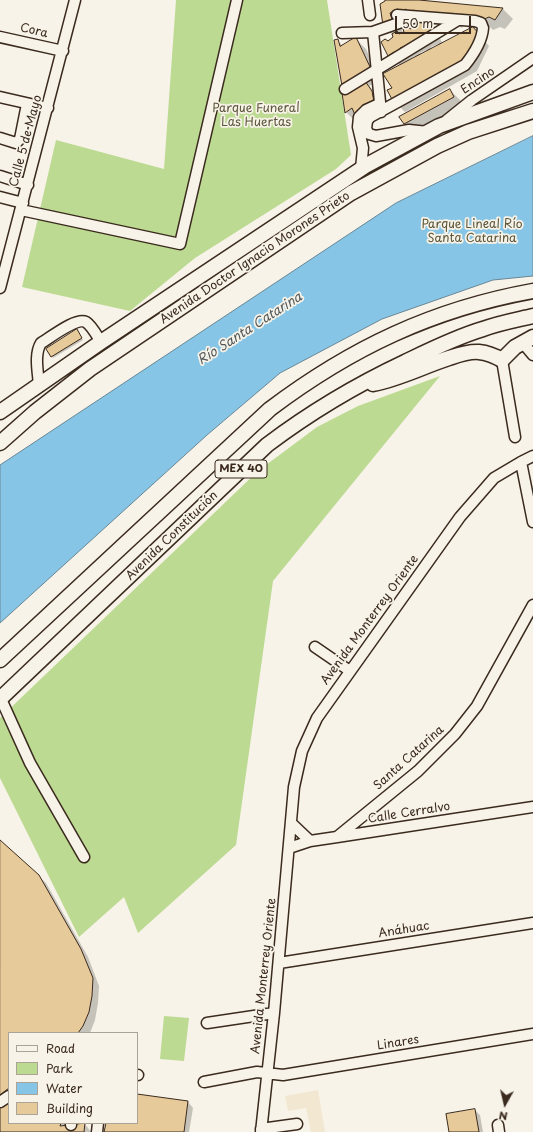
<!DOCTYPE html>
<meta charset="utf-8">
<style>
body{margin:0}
#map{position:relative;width:533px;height:1132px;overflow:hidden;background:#f7f3e8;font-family:"Playpen Sans",sans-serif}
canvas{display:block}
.legend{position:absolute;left:8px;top:1032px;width:130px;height:92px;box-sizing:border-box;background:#f7f3e8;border:1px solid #aca397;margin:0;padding:5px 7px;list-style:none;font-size:12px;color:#3b2a1e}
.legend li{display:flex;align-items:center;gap:8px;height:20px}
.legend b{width:20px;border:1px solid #aca397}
.north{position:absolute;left:485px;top:1084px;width:40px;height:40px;-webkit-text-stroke:3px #f7f3e8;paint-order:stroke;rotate:188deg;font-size:11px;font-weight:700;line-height:16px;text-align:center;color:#3b2a1e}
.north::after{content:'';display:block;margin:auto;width:14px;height:18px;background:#3b2a1e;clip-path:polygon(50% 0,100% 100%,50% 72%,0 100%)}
.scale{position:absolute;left:395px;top:16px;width:76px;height:18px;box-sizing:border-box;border:2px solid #3b2a1e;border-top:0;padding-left:5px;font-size:12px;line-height:14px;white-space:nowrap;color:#3b2a1e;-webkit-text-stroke:3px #f7f3e8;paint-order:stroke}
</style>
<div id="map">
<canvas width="533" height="1132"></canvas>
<ul class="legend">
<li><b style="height:5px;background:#f7f3e8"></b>Road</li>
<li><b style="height:11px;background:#bcda92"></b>Park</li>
<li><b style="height:11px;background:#86c5e6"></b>Water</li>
<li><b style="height:11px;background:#e7ca9a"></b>Building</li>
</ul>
<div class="north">N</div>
<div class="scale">50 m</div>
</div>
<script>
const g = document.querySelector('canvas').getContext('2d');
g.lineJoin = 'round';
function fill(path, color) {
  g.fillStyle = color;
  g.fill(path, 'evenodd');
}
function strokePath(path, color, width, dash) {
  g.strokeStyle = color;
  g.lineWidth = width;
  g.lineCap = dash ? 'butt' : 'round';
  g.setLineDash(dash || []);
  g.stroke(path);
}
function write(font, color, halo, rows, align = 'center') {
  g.font = font + ' "Playpen Sans",sans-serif';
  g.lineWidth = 3.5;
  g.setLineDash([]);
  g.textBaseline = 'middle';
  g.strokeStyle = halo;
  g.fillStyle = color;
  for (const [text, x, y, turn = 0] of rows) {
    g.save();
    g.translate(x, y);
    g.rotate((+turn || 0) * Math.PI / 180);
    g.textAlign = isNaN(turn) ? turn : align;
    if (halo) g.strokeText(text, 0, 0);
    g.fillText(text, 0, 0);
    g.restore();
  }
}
fill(new Path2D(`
 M318,1090L325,1132H311L306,1108L288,1111L285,1096Z`), '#f2e7d1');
fill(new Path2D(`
 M176,0H327L351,155L336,169L195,258L130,311L22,287L56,140L164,169Z
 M440,376L273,581L236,845L138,933L124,897L79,937L0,778V718L258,471L317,427L358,406Z
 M164,1016L189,1018L184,1061L160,1059Z`), '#bcda92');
const water = new Path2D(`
 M533,136V276L493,280L382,319L280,373L207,435L0,623V465L396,203Z`);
fill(water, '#86c5e6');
strokePath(water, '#688796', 1);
fill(new Path2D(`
 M386,0H408L503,9L513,19L505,29L500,27L493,30L490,27L486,29L483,26L478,29L474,26L472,28L489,46L477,71L405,112L395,102L400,66L389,55L388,42L395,38L384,26ZM415,20L418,22L417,26L403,33L400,23ZM432,22L435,25L441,23L445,26L459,25L461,28L466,25L470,30L443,44L436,31L429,24ZM438,44L440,46L432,50L431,47ZM426,50L428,51L421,55L420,53ZM415,56L417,57L411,61L410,59Z
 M356,39L366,49L380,80L369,86L375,92L383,112L356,122L346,112L337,40L343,46Z
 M450,90L460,100L463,107L415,134L405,124Z
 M78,332L83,340L53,358L52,356L47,349Z
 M0,842L46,883L88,957L99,986L98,1003L95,1020L90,1033H9V1100L0,1107Z
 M137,1095L188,1102L193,1108L189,1132H105L107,1123H137Z
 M9,1104V1123H68V1126L85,1124L91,1132H0V1110Z
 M475,1110L480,1115L483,1132H450Z`), '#0003');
const building = new Path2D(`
 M385,0H419L503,8L495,20L489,17L482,20L480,17L475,20L434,17L432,13L425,16L417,15L414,10L407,13L406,9L399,12L398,9L390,13L393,22L383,26L380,4L385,1Z
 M426,19L433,32L411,43L412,45L406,49L405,46L400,48L401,51L395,55L394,52L388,56L381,42L385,39L388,41L393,37L392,34L397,31L399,34L404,32L403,29L408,26L410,29L416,26L415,23L419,20Z
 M473,27L480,35L467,62L394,103L387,90L392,88L383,74Z
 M356,37L371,69L342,86L334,40L338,39L340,46Z
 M365,81L372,91L374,102L355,115L352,108L345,113L342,93Z
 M450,89L454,97L404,124L399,117Z
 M77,329L82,338L51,357L46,349Z
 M0,840L39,875L81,949L93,978L92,996L89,1012L83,1026L78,1033H9V1088L0,1095Z
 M137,1094L188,1101L184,1132H104L106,1123H137Z
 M6,1103H9V1123H61L60,1126L85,1123L84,1132H0V1109Z
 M475,1109L479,1132H449L446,1114Z`);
fill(building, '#e7ca9a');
strokePath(building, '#3b2a1e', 1);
const minor = new Path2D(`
 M368,0L370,15
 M397,15L475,21L481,23L483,28C482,42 473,55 465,65L370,117L367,121L366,129L369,134L376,136L409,130L428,132
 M342,33L373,32
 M0,37L63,51
 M345,89L458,20
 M0,97L48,108
 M381,112L373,32L413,18
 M447,120L472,100L533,58
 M0,138L16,143L20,139L27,104
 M361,169L363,148L358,127L359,117L366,110L379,104
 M0,176L28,185
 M0,197L23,203
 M21,210L180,244L237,0
 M0,288L75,0
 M523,343L533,355
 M502,360L515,437
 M39,385C38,372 34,354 41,343C50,338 76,317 86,322C92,326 97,336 101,342
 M521,462L533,522
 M315,647L350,671
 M1,699L30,763L84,857
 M291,823L310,841
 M337,837L418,771L455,734L477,706L533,605
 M289,848L310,841L337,837L533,807
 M279,963L533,923
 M207,1023L274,1013
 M137,1075H138
 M204,1082L257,1072L283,1075L533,1034
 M0,1102L9,1096
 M71,1125V1123
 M498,1125L499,1132
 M261,1129L297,1124
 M97,1132L98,1123
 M261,1132L274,1013L294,787L302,751L317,718L460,517L494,478L521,462L533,456`);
const highway = new Path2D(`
 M373,384C399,379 424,366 449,358C458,355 469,351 479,352C488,353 495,356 502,360L515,347L533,337
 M0,412L101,342L367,165L439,126L533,92
 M0,443L35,412L90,369L351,193L437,146L468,132L533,111
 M0,660L270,409C351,348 433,309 533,291
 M0,699L267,445C312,411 354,386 405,362C430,350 456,337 483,329C499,323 516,320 533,316`);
strokePath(minor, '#3b2a1e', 13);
strokePath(highway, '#3b2a1e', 17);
strokePath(minor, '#f7f3e8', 10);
strokePath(highway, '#f7f3e8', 14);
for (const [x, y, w] of [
 [241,469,52]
]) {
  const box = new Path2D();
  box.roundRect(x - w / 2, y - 9, w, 18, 3);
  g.fillStyle = '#f7f3e8';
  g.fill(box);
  strokePath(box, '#3b2a1e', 1);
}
write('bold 11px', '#3b2a1e', null, [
 ["MEX 40",241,469]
]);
write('12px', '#3b2a1e', '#f7f3e8', [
 ["Cora",34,31,13],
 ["Encino",478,81,-34],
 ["Calle 5 de Mayo",26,141,-75],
 ["Avenida Doctor Ignacio Morones Prieto",255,258,-34],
 ["Avenida Constitución",172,536,-44],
 ["Avenida Monterrey Oriente",370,620,-54],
 ["Santa Catarina",409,758,-42],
 ["Calle Cerralvo",409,813,-9],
 ["Anáhuac",404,930,-9],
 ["Avenida Monterrey Oriente",264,976,-84],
 ["Linares",398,1043,-9]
]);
write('12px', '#5b563b', '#f7f3e8', [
 ["Parque Funeral",256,109],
 ["Las Huertas",256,123],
 ["Parque Lineal Río",472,225],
 ["Santa Catarina",472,239]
]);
write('italic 13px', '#52585a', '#f7f3e8', [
 ["Río Santa Catarina",250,329,-33]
]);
</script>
